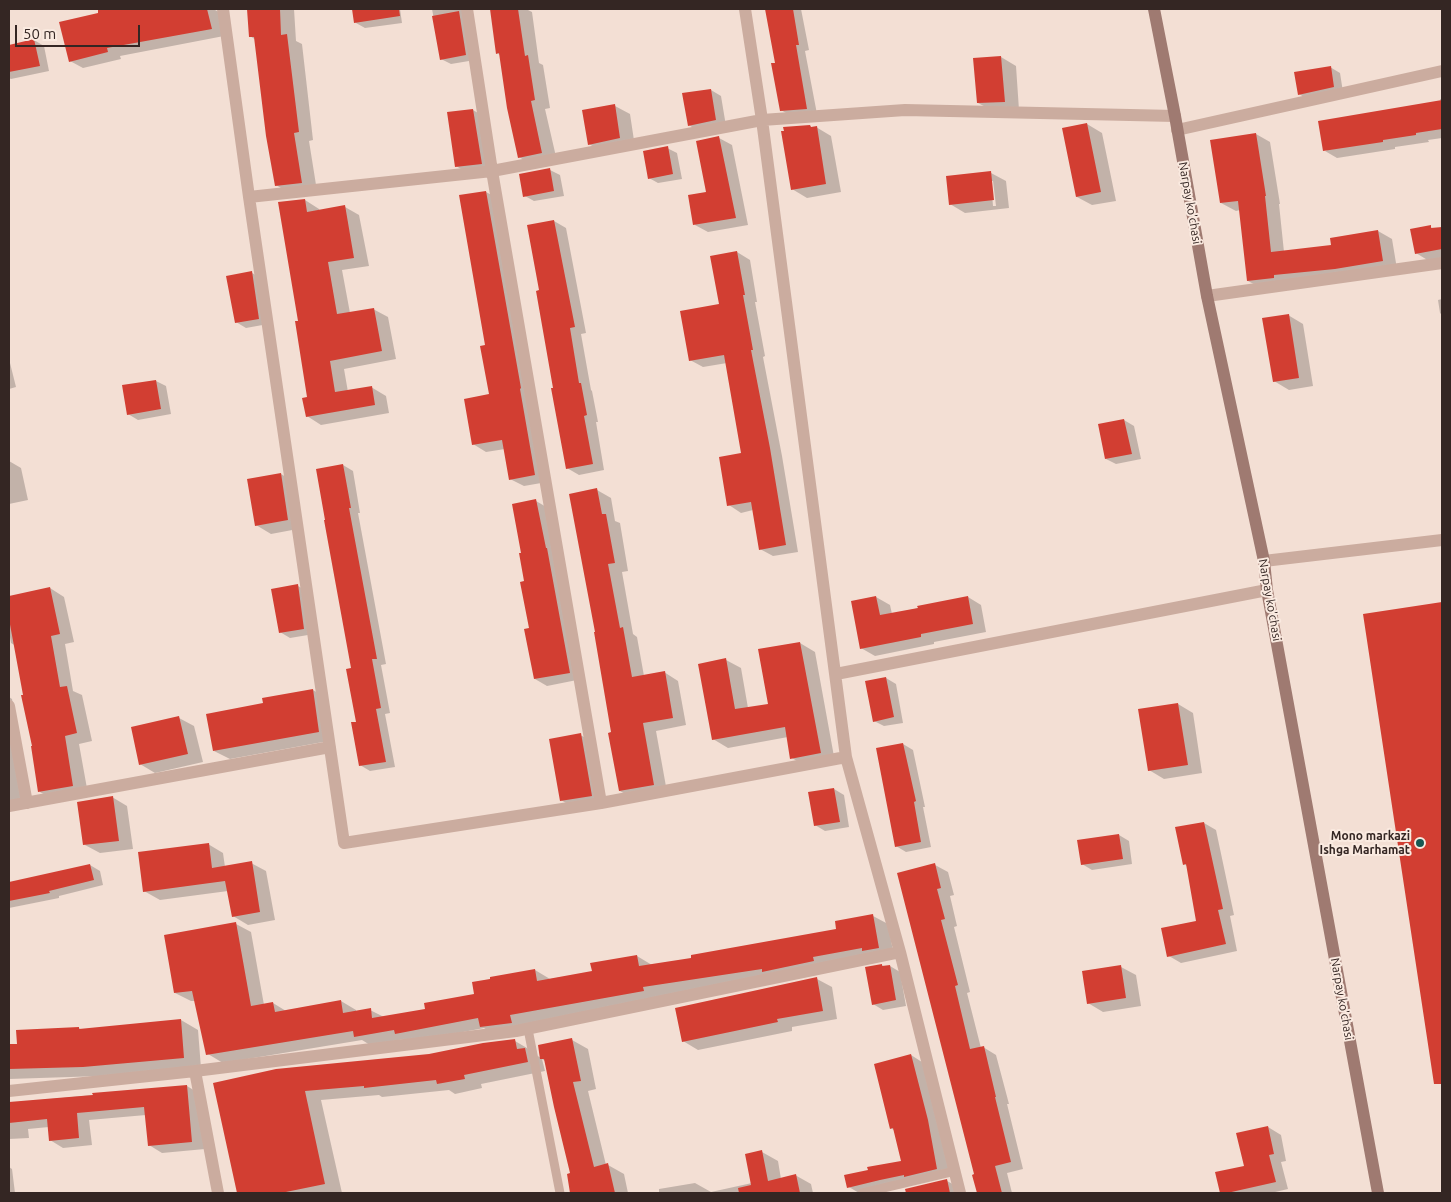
<!DOCTYPE html>
<style>
body{margin:0}
#map{position:relative;width:1451px;height:1202px;overflow:hidden;background:#f3dfd4;font-family:Ubuntu,sans-serif}
canvas{display:block}
.frame{position:absolute;inset:0;border:10px solid #342623;pointer-events:none}
.scale{position:absolute;left:15px;top:25px;width:125px;height:22px;box-sizing:border-box;border:2px solid #342623;border-top:0;padding-left:6px;font-size:15px;line-height:18px;white-space:nowrap;color:#342623;-webkit-text-stroke:4px #faeae0;paint-order:stroke}
</style>
<div id="map">
<canvas width="1451" height="1202"></canvas>
<div class="frame"></div>
<div class="scale">50 m</div>
</div>
<script>
const g = document.querySelector('canvas').getContext('2d');
g.lineJoin = 'round';
function fill(path, color) {
  g.fillStyle = color;
  g.fill(path, 'evenodd');
}
function strokePath(path, color, width, dash) {
  g.strokeStyle = color;
  g.lineWidth = width;
  g.lineCap = dash ? 'butt' : 'round';
  g.setLineDash(dash || []);
  g.stroke(path);
}
function write(font, color, halo, rows, align = 'center') {
  g.font = font + ' Ubuntu,sans-serif';
  g.lineWidth = 4;
  g.setLineDash([]);
  g.textBaseline = 'middle';
  g.strokeStyle = halo;
  g.fillStyle = color;
  for (const [text, x, y, turn = 0] of rows) {
    g.save();
    g.translate(x, y);
    g.rotate((+turn || 0) * Math.PI / 180);
    g.textAlign = isNaN(turn) ? turn : align;
    if (halo) g.strokeText(text, 0, 0);
    g.fillText(text, 0, 0);
    g.restore();
  }
}
fill(new Path2D(`
 M112,9H178L180,10L187,9H213L219,12L224,36L120,56L121,59L83,68L70,61L100,14L99,11Z
 M249,9H294L296,41L302,44L313,140L309,141L317,191L291,194L276,185L256,40L250,36Z
 M353,9H400L402,23L365,28L356,23Z
 M432,9H466L475,60L451,64L441,59Z
 M491,9H526L532,12L539,63L543,65L550,108L545,109L557,161L534,166L519,157L500,55L497,53Z
 M767,9H801L809,50L805,51L817,114L791,116L781,110L776,64Z
 M34,40L44,46L49,71L11,79L9,78V46Z
 M1001,57L1016,66L1019,110L993,111L978,103Z
 M1330,67L1340,73L1343,92L1309,100L1299,94Z
 M711,90L721,96L726,126L698,131L689,125L684,94Z
 M1440,99H1442V138L1428,140L1429,142L1395,147V149L1337,158L1325,151L1441,102Z
 M615,106L630,114L635,147L604,153L589,144Z
 M473,110L488,119L496,172L471,175L456,166Z
 M1087,124L1102,133L1116,201L1092,205L1077,197Z
 M816,127L831,136L841,192L807,198L792,189L784,128Z
 M1256,134L1270,142L1280,204H1279L1284,252L1333,246L1378,231L1392,239L1397,269L1263,289L1248,281L1240,210L1236,211L1221,203Z
 M719,138L732,145L748,225L708,232L695,225L707,193Z
 M667,148L677,153L682,179L658,183L649,178Z
 M550,170L560,175L564,196L534,201L525,196Z
 M991,173L1006,181L1009,208L965,213L950,204ZM991,181H993L996,206H993Z
 M486,192L499,199L547,482L524,486L510,479L505,449L486,452L473,444L490,395L487,346Z
 M305,200L319,209L320,211L345,207L359,215L369,266L342,270L350,313L373,309L388,317L396,359L344,369L348,392L371,387L386,396L389,413L321,425L307,416L309,398L299,322Z
 M554,221L566,228L586,333L581,334L591,390L592,391L598,422H596L604,470L579,475L567,468L554,389L541,291Z
 M1430,227L1435,229L1442,228V259L1429,261L1416,253Z
 M737,252L750,260L757,302H755L765,356L763,357L782,456L798,552L773,556L760,549L753,510L741,513L729,505L743,454L727,363L703,367L690,360L720,305Z
 M252,273L261,278L268,324L246,328L236,322Z
 M1442,299V315L1440,313L1438,300Z
 M1288,315L1303,324L1313,386L1289,390L1274,381Z
 M9,359L16,387L9,389Z
 M156,381L166,386L171,414L138,420L128,414L124,386Z
 M1124,420L1134,426L1141,459L1116,464L1106,459Z
 M9,461L21,468L28,500L9,504Z
 M343,465L353,471L360,513H358L386,664L381,665L390,713L385,714L395,767L370,771L360,765L352,669Z
 M281,474L296,483L303,528L271,534L256,525Z
 M597,490L611,498L615,521L620,523L628,571L622,572L633,634L637,637L644,676L664,672L678,681L686,725L656,731L667,792L634,799L620,791L612,733Z
 M536,501L548,508L582,679L547,686L535,679L522,554Z
 M298,586L307,591L314,634L290,638L280,632Z
 M50,588L64,597L74,642L65,644L73,691L82,695L92,741L79,744L88,794L54,800L40,792L16,646L11,643L9,631V597Z
 M876,597L890,605L892,614L968,597L981,605L986,632L934,642V644L875,656L861,648Z
 M1442,603V1077L1434,1072L1364,615Z
 M800,643L815,652L835,762L807,767L792,758L788,737L728,748L713,739L726,660L741,668L748,708L769,705Z
 M886,678L896,684L903,723L884,726L874,721L867,682Z
 M313,690L328,699L334,740L230,759L214,751L265,704Z
 M9,697L12,699L21,750L22,801L9,804Z
 M1178,704L1193,713L1202,773L1164,779L1149,770Z
 M179,718L194,726L203,762L155,773L140,764Z
 M580,735L596,743L606,804L576,809L561,800Z
 M903,744L913,750L925,807H923L931,847L906,852L896,846Z
 M834,789L844,795L849,827L825,831L815,825Z
 M112,797L127,806L133,849L100,853L85,845Z
 M1204,823L1216,830L1234,915L1230,916L1237,951L1181,963L1169,956L1198,922L1187,866L1184,864Z
 M1119,835L1129,841L1132,864L1092,870L1082,864Z
 M208,844L223,853L225,867L251,863L266,871L275,920L248,925L233,916L228,891L160,900L144,891Z
 M90,865L100,871L103,885L59,896V898L9,908L10,913H9V883Z
 M935,865L948,872L954,895L950,896L957,926L954,927L970,992L967,993L981,1048L983,1047L996,1055L1009,1104H1007L1023,1169L1007,1173L1012,1193H978L973,1176L976,1175L899,874Z
 M873,916L888,924L894,956L496,1035L484,1028L411,1042L405,1039L370,1045L362,1040L223,1063L208,1054L196,1001H191L175,993L236,924L251,932L264,1005L273,1003L286,1011L341,1001L356,1010V1012L370,1010L384,1017L426,1010L476,995L535,970L550,979L593,972L637,956L652,965L693,959L838,930Z
 M882,965L885,967L890,966L900,972L906,1006L883,1010L873,1004Z
 M1121,967L1136,975L1141,1006L1103,1012L1088,1003Z
 M817,979L832,987L837,1019L792,1027V1031L698,1050L683,1041Z
 M181,1020L198,1030L201,1068L101,1076L9,1079V1045H18L17,1032L79,1028L82,1030Z
 M572,1040L588,1049L596,1089L588,1091L606,1165H608L624,1174L628,1193H571L568,1175L571,1174L545,1061L542,1059L545,1071L481,1084L482,1088L455,1094L449,1090L382,1097L379,1095L321,1100L342,1193H238L214,1084L430,1055L515,1041L532,1051L533,1053L541,1058Z
 M911,1055L925,1064L951,1176L859,1193L849,1187L902,1162L895,1131L891,1128Z
 M187,1086L200,1094L205,1149L162,1153L149,1145L146,1115L89,1120L92,1145L63,1148L50,1140L49,1127L28,1129L29,1138L9,1139V1103Z
 M1268,1127L1281,1135L1286,1161L1281,1162L1288,1189L1271,1193H1221L1216,1173L1245,1167Z
 M762,1152L778,1161L781,1179L795,1175L811,1184L813,1193H659V1189L695,1183L711,1192L752,1183Z
 M9,1167L12,1169L15,1193H9Z
 M947,1181L960,1188L962,1193H910L909,1190Z`), '#0003');
fill(new Path2D(`
 M105,9H207L212,29L107,48L108,52L69,62L59,22L98,13V10Z
 M247,9H280L281,35L287,34L299,132L294,133L302,183L275,186L266,136L254,37H249Z
 M352,9H399L400,16L354,23Z
 M490,9H518L525,56L528,55L535,100L531,101L542,153L518,158L507,108L499,53L496,54Z
 M765,9H793L799,45H796L807,109L780,111L771,63H775Z
 M459,11L466,55L440,60L432,16Z
 M34,39L40,66L9,72V45Z
 M1001,56L1005,102L977,103L973,58Z
 M1331,66L1334,87L1298,95L1294,72Z
 M711,89L716,120L688,126L682,93Z
 M1442,100V129L1416,133V135L1383,140V142L1323,151L1318,121Z
 M615,104L620,138L588,145L582,110Z
 M473,109L482,164L455,167L447,112Z
 M1087,123L1101,192L1076,197L1062,128Z
 M810,125L811,127L817,126L826,184L791,190L781,131H784L783,127Z
 M1256,133L1266,196H1265L1271,252L1331,245L1330,238L1378,230L1383,261L1335,269L1274,275V278L1247,281L1238,201L1220,203L1210,140Z
 M719,136L736,218L693,225L688,195L706,192L696,141Z
 M668,146L673,174L648,179L643,151Z
 M550,168L554,191L523,197L519,174Z
 M991,171L994,200L949,205L946,176Z
 M486,191L521,388L520,389L535,475L509,480L502,440L472,445L464,399L489,394L480,346L485,345L459,195Z
 M305,199L307,212L345,205L354,258L328,262L337,314L374,308L382,351L330,361L335,392L372,386L375,405L306,417L302,398L307,397L295,321H298L278,202Z
 M554,220L575,327L570,328L579,383H581L587,415L584,416L593,464L566,469L551,388H553L536,291L539,290L527,225Z
 M1431,225V228L1442,227V249L1415,254L1410,229Z
 M737,251L745,295H743L753,350H751L770,448L786,545L759,550L751,502L727,506L719,457L741,453L724,355L689,361L680,311L719,304L710,256Z
 M252,271L259,319L235,323L226,276Z
 M1289,314L1299,378L1273,382L1262,318Z
 M156,380L161,409L127,415L122,385Z
 M1124,419L1132,454L1105,459L1098,424Z
 M343,464L351,508H349L377,659H372L381,708L376,709L386,762L359,766L351,722H356L346,669L351,668L324,520H325L316,469Z
 M281,473L288,520L255,526L247,479Z
 M597,488L602,514H606L615,563L608,564L620,628L623,627L632,677L665,671L673,718L643,723L654,785L619,791L608,733L611,732L594,632H595L569,494Z
 M536,499L546,548H547L570,673L534,679L524,629L529,628L520,582L524,581L519,553H521L512,504Z
 M298,584L304,629L279,633L271,589Z
 M50,587L60,634L51,636L60,687L67,686L77,733L65,736L73,786L38,792L31,746H32L21,695H23L9,619V596Z
 M876,596L880,615L918,608L917,606L968,596L973,624L921,634V637L860,649L851,601Z
 M1442,602V1084H1434L1363,614Z
 M800,642L821,753L790,759L785,727L712,740L698,664L726,658L735,709L768,704L758,649Z
 M886,677L894,717L873,722L865,681Z
 M313,689L319,732L213,751L206,714L263,703L262,698Z
 M1178,703L1188,765L1148,771L1138,709Z
 M179,716L188,754L139,765L131,727Z
 M581,733L592,796L560,801L549,739Z
 M903,743L916,801L914,802L921,842L895,847L876,748Z
 M834,788L840,822L814,826L808,792Z
 M113,796L119,841L83,845L77,802Z
 M1204,822L1223,909L1218,910L1226,944L1167,957L1161,928L1196,921L1186,864L1183,865L1175,827Z
 M1119,834L1123,859L1081,865L1077,840Z
 M209,843L212,868L252,861L260,912L232,917L225,881L143,892L138,852Z
 M935,863L941,888L937,889L945,919L941,920L958,985L955,986L970,1049L984,1046L996,1097H995L1011,1162L995,1166L1002,1193H977L972,1175L974,1174L897,873Z
 M90,864L94,880L49,891L50,893L9,901V882Z
 M873,914L879,948L862,951V948L813,957L814,961L762,972V969L643,987L644,991L510,1015L512,1023L480,1027L478,1018L395,1034L394,1030L354,1037L353,1031L206,1055L192,991L174,993L164,935L236,922L251,1006L273,1002L275,1012L341,1000L343,1013L371,1008L372,1018L425,1009L424,1003L474,994L472,982L490,979V977L535,969L537,981L592,971L590,963L637,955L639,966L691,958V955L836,929L835,921Z
 M882,964V966L890,965L896,1000L872,1005L865,967Z
 M1121,965L1126,998L1087,1004L1082,971Z
 M817,977L823,1011L777,1019L778,1022L682,1042L675,1008Z
 M181,1019L184,1058L83,1067L9,1069V1044H17L16,1030L79,1027V1029Z
 M572,1038L581,1081L573,1082L594,1167L608,1163L615,1193H570L567,1174L570,1173L554,1107L544,1059H540L538,1045Z
 M515,1039L517,1049L525,1048L528,1062L464,1075L465,1079L437,1084L436,1080L364,1088V1086L305,1091L325,1184L281,1193H237L213,1083L276,1069L429,1054L483,1043Z
 M911,1054L928,1120L937,1169L904,1177V1175L880,1180L847,1188L844,1175L868,1170L867,1167L901,1161L893,1128L890,1129L874,1064Z
 M187,1085L192,1142L148,1146L144,1107L77,1113L79,1138L49,1141L47,1119L9,1123V1102L93,1095L92,1093Z
 M1268,1126L1274,1154L1269,1155L1276,1182L1227,1193H1220L1215,1172L1244,1166L1236,1133Z
 M762,1150L768,1181L796,1174L800,1193H739L738,1188L751,1185L745,1154Z
 M947,1179L950,1193H906L905,1189Z`), '#d23e32');
strokePath(new Path2D(`
 M528,1029L560,1193
 M862,1193L955,1171`), '#cbac9f', 9);
strokePath(new Path2D(`
 M223,9L249,197L344,843L601,803L846,757
 M467,9L492,171L601,803
 M745,9L762,120L846,757L900,952L960,1193
 M1177,130L1442,71
 M249,197L492,171L762,120L905,110L1175,116
 M1207,296L1442,263
 M1264,561L1442,540
 M836,674L1267,590
 M9,706L27,803
 M9,806L330,747
 M195,1071L218,1193
 M9,1091L195,1071L516,1031L900,952`), '#cbac9f', 12);
strokePath(new Path2D(`
 M1154,9L1175,116L1207,296L1264,561L1267,590L1378,1193`), '#9f7a71', 12);
for (const [x, y, r, color] of [
 [1420,843,5,"#165852"]
]) {
  const dot = new Path2D();
  dot.arc(x, y, r, 0, 2 * Math.PI);
  g.fillStyle = color;
  g.fill(dot);
  strokePath(dot, '#faeae0', 2);
}
write('12px', '#342623', '#faeae0', [
 ["Narpay ko'chasi",1190,203,80],
 ["Narpay ko'chasi",1270,600,80],
 ["Narpay ko'chasi",1342,999,80]
]);
write('bold 12px', '#342623', '#faeae0', [
 ["Mono markazi",1410,836],
 ["Ishga Marhamat",1410,850]
], 'right');
</script>
